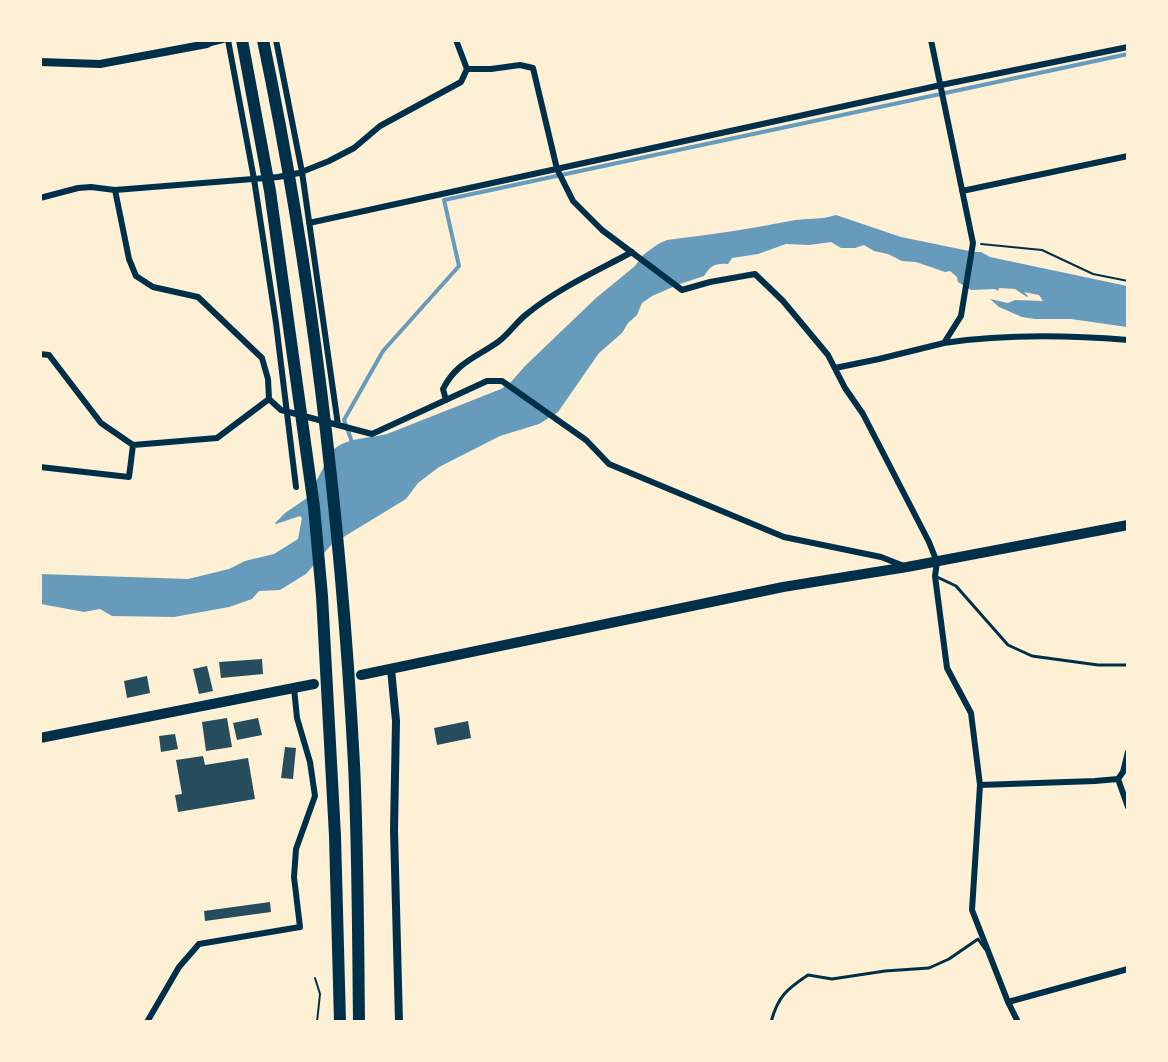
<!DOCTYPE html>
<style>
body{margin:0}
#map{position:relative;width:1168px;height:1062px;overflow:hidden;background:#fdf0d5;font-family:"Work Sans",sans-serif}
canvas{display:block}
.frame{position:absolute;inset:0;border:42px solid #fdf0d5;pointer-events:none}
</style>
<div id="map">
<canvas width="1168" height="1062"></canvas>
<div class="frame"></div>
</div>
<script>
const g = document.querySelector('canvas').getContext('2d');
g.lineJoin = 'round';
function fill(path, color) {
  g.fillStyle = color;
  g.fill(path, 'evenodd');
}
function strokePath(path, color, width, dash) {
  g.strokeStyle = color;
  g.lineWidth = width;
  g.lineCap = dash ? 'butt' : 'round';
  g.setLineDash(dash || []);
  g.stroke(path);
}
fill(new Path2D(`
 M836,215L901,237L974,252H981L990,257L1127,286V327L1071,319H1035L1022,317L999,307L990,299L1008,303L1015,300L1043,301L1039,295L1024,292L1028,296L1027,297L1015,289L999,288L998,291L995,289L971,290L958,282L957,277L950,271L945,272L916,262L902,261L888,254L874,251L864,245L855,248H841L831,242L809,245L786,244L758,254L732,258L728,264C714,263 711,266 704,276L680,284L652,296L642,303L637,315L628,323L622,333L599,353L558,412L539,424L500,436L439,467L418,483L406,499L332,544L306,574L280,590L259,591L252,599L229,607L174,617L112,616L100,609L84,612L41,604L40,574L188,579L229,569L245,561L274,554L298,539L302,518L300,516L276,524L275,523L285,513L307,498L333,450C348,437 368,439 387,434L501,389L511,382L525,366L596,298L635,266L643,255L658,244L667,240C709,235 749,229 790,221C806,218 821,220 836,215Z`), '#669bbc');
strokePath(new Path2D(`
 M352,442L344,420L383,351L459,266L444,200L1128,54`), '#669bbc', 4);
fill(new Path2D(`
 M262,659L263,674L221,678L219,662Z
 M207,666L213,691L199,694L193,669Z
 M147,676L150,693L127,698L124,681Z
 M227,718L232,747L206,751L202,722Z
 M258,718L262,735L237,740L233,723Z
 M468,721L471,738L437,745L434,728Z
 M175,734L178,749L161,752L159,736Z
 M285,747L296,748L293,779L281,778Z
 M203,756L205,765L248,758L255,799L178,812L175,795L182,794L176,760Z
 M270,902L271,912L205,921L204,911Z`), '#264d5e');
strokePath(new Path2D(`
 M981,244L1042,250L1093,274L1128,281
 M315,978L320,994L317,1022`), '#003049', 2);
strokePath(new Path2D(`
 M937,577L956,586L1008,645L1032,656L1098,665H1128
 M771,1022C778,996 787,989 808,975L832,979L885,971L929,968L949,959L978,939L985,949`), '#003049', 3);
strokePath(new Path2D(`
 M228,40L254,179L276,323L296,487
 M276,40L302,172L338,425
 M207,41V44L223,40
 M467,69H491L520,65L533,68L557,169L573,201L602,230L682,290L710,282L755,274L783,301L828,355L845,388L863,414L929,542L937,562L935,576L947,668L971,713L980,785L972,910L1008,1002L1018,1022
 M115,190L129,259L136,276L153,287L198,297L262,358L268,379L269,399L281,410L372,434L487,381H502L586,440L609,464L784,537L881,557L904,566
 M962,191L1128,156
 M40,198L78,188L91,187L115,190L278,177L299,173L329,161L354,148L380,126L461,82L467,69L456,40
 M309,223L941,85L1128,47
 M944,343C1005,334 1066,335 1128,340
 M40,354L49,355L101,423L133,445L217,438L269,399
 M835,368L879,359L944,343L961,316L973,243L931,40
 M446,400L443,389C456,363 475,358 498,342C509,334 517,321 528,313C559,288 597,271 632,252
 M40,467L129,477L133,445
 M1118,779L1128,807
 M1118,779L1123,772L1128,752
 M980,785L1095,781L1118,779
 M1008,1002L1128,969
 M147,1022L179,967L199,944L300,927L294,877L296,849L315,796L310,762L297,718L294,688`), '#003049', 6);
strokePath(new Path2D(`
 M40,62L100,64L207,44
 M391,669L396,721L394,830L399,1022`), '#003049', 8);
strokePath(new Path2D(`
 M361,675L783,587L907,567L1128,525
 M40,738L314,684`), '#003049', 10);
strokePath(new Path2D(`
 M242,40L270,191L314,507L322,596L335,836L340,1022
 M263,40C313,279 341,521 354,764C358,849 358,936 359,1022`), '#003049', 12);
</script>
